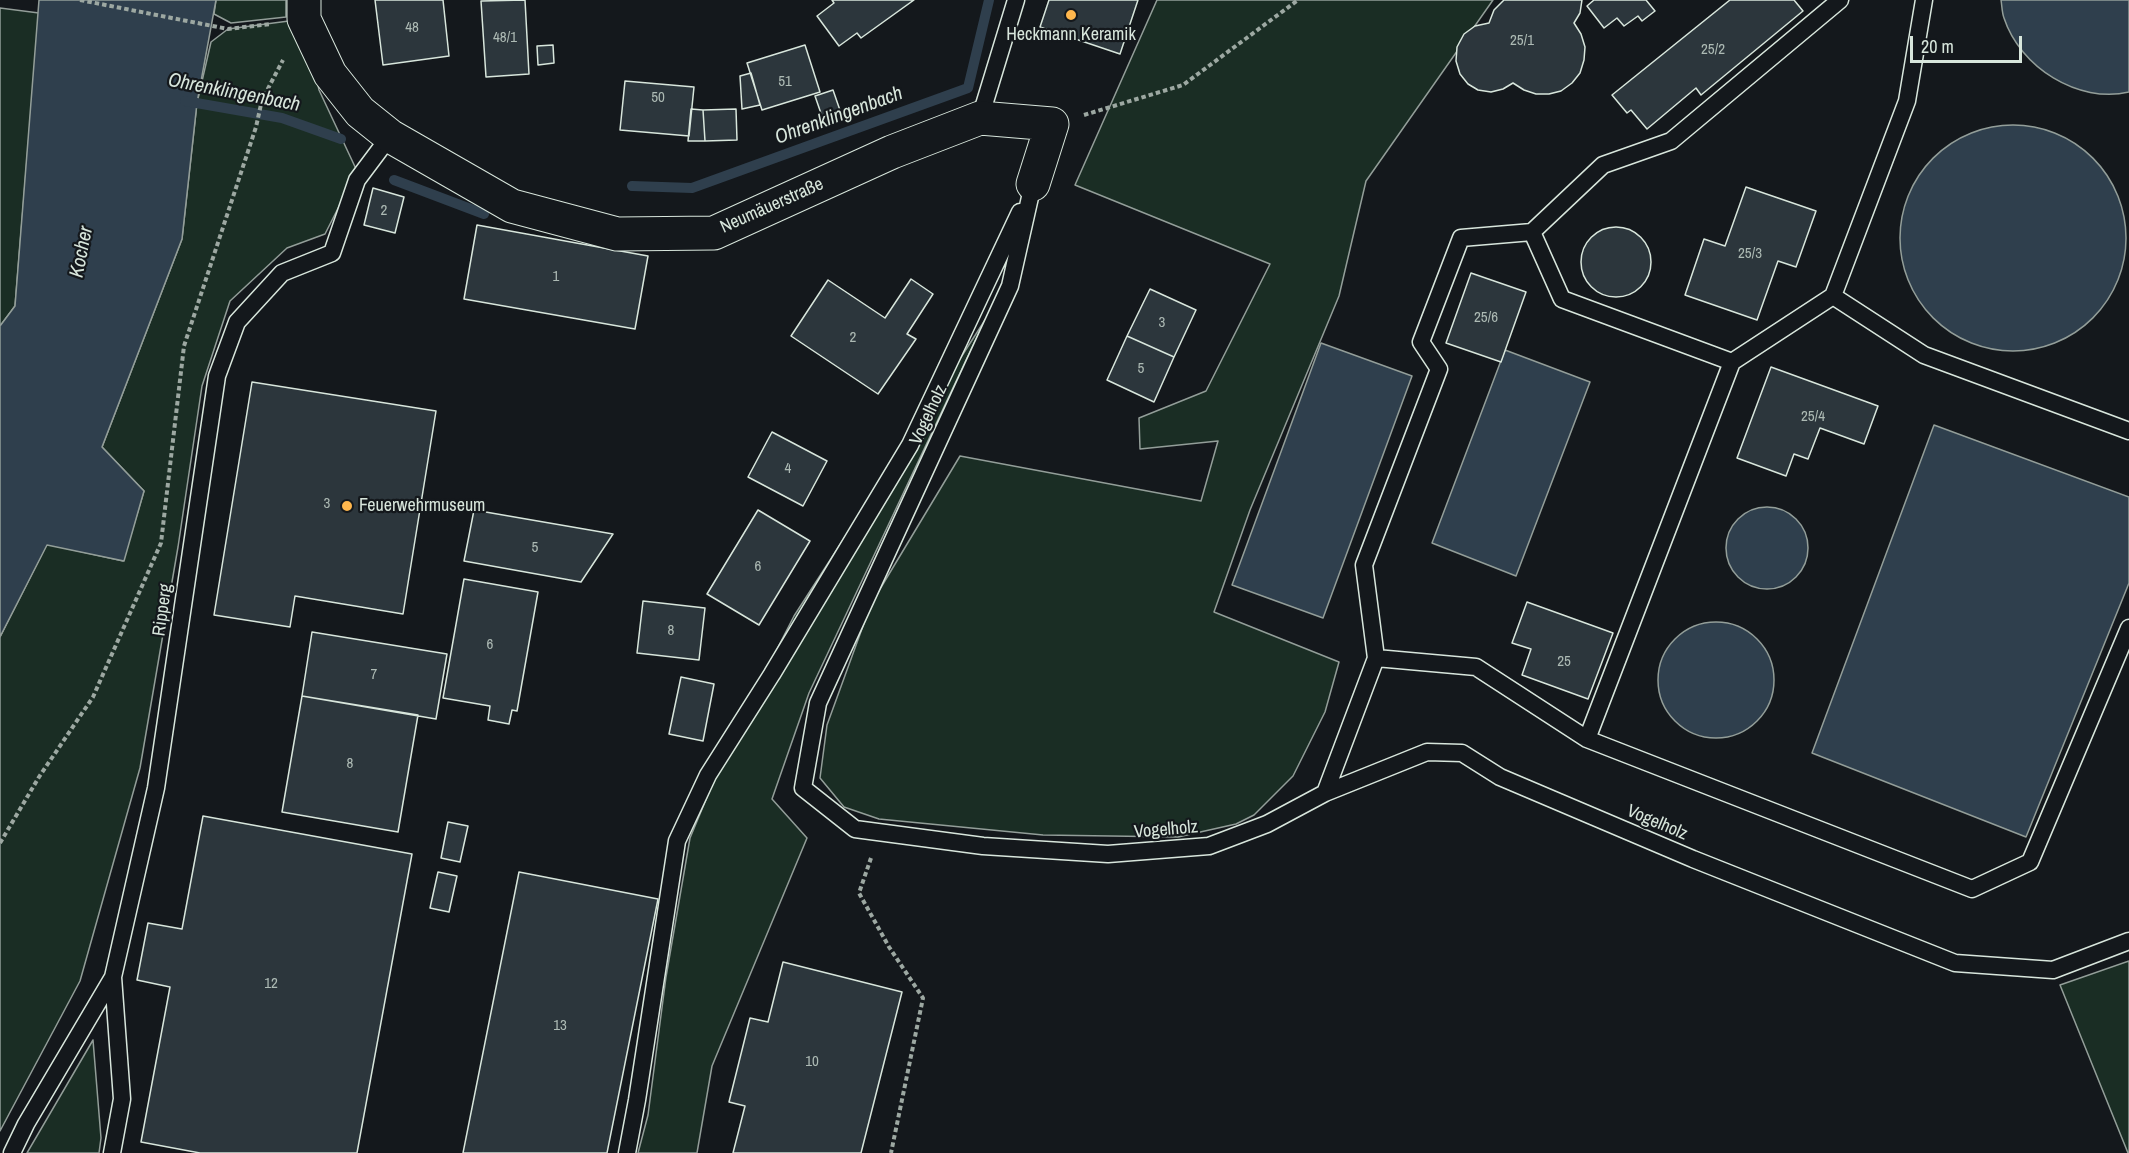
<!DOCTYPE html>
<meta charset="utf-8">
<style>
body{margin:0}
#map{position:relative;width:2129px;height:1153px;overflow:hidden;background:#14181c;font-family:"Archivo Narrow",sans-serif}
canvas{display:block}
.scale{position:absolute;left:1910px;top:36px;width:112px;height:27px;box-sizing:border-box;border:3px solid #d8e6dc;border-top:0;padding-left:8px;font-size:18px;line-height:21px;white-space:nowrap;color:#d8e6dc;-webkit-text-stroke:4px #14181c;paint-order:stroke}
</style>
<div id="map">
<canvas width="2129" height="1153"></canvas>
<div class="scale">20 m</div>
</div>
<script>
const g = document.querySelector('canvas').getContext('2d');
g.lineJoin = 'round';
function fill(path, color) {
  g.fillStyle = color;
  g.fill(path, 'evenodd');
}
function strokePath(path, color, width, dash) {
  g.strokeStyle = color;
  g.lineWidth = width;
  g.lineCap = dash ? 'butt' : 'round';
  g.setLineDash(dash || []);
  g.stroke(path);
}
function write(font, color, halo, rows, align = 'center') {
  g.font = font + ' "Archivo Narrow",sans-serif';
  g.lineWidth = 4.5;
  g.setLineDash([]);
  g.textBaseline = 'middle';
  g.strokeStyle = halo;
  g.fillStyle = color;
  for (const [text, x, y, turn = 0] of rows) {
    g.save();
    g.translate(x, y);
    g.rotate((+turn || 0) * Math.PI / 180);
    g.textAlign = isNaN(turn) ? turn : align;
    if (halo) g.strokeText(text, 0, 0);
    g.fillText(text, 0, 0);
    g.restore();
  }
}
const green = new Path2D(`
 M216,0H286V17L231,23L214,14Z
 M1157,0H1493L1366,181L1339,296L1250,510L1214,612L1339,662L1325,712L1293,776L1254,815L1236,824L1178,837L1043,835L879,819L844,807L820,778L827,725L871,604L960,456L1201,501L1218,441L1140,449L1139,418L1206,391L1270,264L1075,185Z
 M0,8L39,13L15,306L0,326Z
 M304,19L319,90L357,171L325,234L287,248L230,301L202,386L178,547L140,768L80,981L0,1131V637L47,544L123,561L144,491L102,447L182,239L197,103L211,42L228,29Z
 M985,320L809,693L772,799L807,838L712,1066L697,1153H638L648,1115L666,977L690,838L732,737L794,616Z
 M2129,961V1153H2128L2060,985Z
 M93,1040L101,1138L99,1153H27Z`);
fill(green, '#1a2d24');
strokePath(green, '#939e99', 1.5);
const water = new Path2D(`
 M39,0H216L197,103L182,239L102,447L144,491L124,561L47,545L0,637V326L15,306Z
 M2001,0H2129V92C2078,104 2020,67 2004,18C2002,13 2002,6 2001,0Z
 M1900 238a113 113 0 1 1 226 0a113 113 0 1 1-226 0Z
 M1321,343L1412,376L1323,618L1232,585Z
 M1505,350L1590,382L1516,576L1432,543Z
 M1934,425L2129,497V583L2026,837L1812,753Z
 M1726 548a41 41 0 1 1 82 0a41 41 0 1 1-82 0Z
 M1658 680a58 58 0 1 1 116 0a58 58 0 1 1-116 0Z`);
fill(water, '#2f3f4d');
strokePath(water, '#939e99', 1.5);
strokePath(new Path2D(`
 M185,101L282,118L341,139
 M394,180L484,214
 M632,186L692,188L968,88L989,0`), '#2f3f4d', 10);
const building = new Path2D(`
 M375,0H443L449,56L383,65Z
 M525,0L529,74L486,77L481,1Z
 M832,0H914L861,38L857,33L839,46L817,16L834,3Z
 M1049,0H1138L1120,54L1040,27Z
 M1504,0H1582L1580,13L1574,23L1581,34L1585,47L1584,60L1580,73L1572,83L1561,91L1549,94H1536L1524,90L1513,83L1503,89L1491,92L1478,90L1468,84L1460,74L1456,61L1457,47L1464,34L1475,26L1489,23L1494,10Z
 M1594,0H1646L1655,11L1642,21L1638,16L1624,26L1617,18L1604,28L1587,6Z
 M1730,0H1794L1803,11L1701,95L1696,88L1647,129L1631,110L1627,113L1612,95Z
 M553,45L554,63L538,65L537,46Z
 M805,45L820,92L762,110L747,63Z
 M751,73L760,105L742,109L740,76Z
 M625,81L694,87L689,136L620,130Z
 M833,90L843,119L825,125L815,96Z
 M691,109L703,110L705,141H688Z
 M736,109L737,140L705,141L703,110Z
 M1746,187L1816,211L1796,267L1778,261L1757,320L1685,295L1704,239L1725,246Z
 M373,188L404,197L395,233L364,225Z
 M477,225L648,256L635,329L464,299Z
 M1581 262a35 35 0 1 1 70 0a35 35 0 1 1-70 0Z
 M1471,273L1526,292L1501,362L1446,343Z
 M911,279L933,294L907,334L916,339L878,394L791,336L828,280L885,318Z
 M1150,289L1196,310L1174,357L1127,336Z
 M1127,336L1174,357L1154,402L1107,380Z
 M1771,367L1878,406L1864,444L1820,428L1808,459L1794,454L1786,476L1737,458Z
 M252,382L436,411L403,614L295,596L290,627L214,615Z
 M772,432L827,461L803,506L748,477Z
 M474,510L613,534L581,582L464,561Z
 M758,510L810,541L759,625L707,594Z
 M464,579L538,592L517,711L512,710L509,724L488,720L490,706L443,698Z
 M643,601L705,608L699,660L637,653Z
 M1527,602L1613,633L1588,699L1522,675L1531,649L1512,643Z
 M312,632L447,654L436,719L302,696Z
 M681,677L714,684L703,741L669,734Z
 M302,696L418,715L398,832L282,812Z
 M203,816L412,854L357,1153H200L141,1142L170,987L137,980L148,923L182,929Z
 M448,822L468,826L460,862L441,858Z
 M438,872L457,876L449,912L430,908Z
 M519,872L658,899L607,1153H463Z
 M783,962L902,992L861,1153H733L745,1106L729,1102L750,1018L768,1022Z`);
fill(building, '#2c363c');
strokePath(building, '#d8e6dc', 1.5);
const service = new Path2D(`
 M1924,0L1907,101L1833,296L1924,355L2129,431
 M980,118L1016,0
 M1033,184L1010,286L818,703L803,788L855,829L983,846L1108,854L1209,846L1267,824L1325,793L1427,752L1462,753L1500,777L1693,859L1955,963L2053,970L2129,941
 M1532,232L1562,299L1732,362
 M1376,658L1476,667L1587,739L1972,889L2030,862L2129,628
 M1587,739L1732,362L1833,296
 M1325,793L1376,658L1364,565L1439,369L1421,342L1461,238L1532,232L1603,165L1671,141L1840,0
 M12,1153L26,1124L113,977
 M112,1153L122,1099L113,977L156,788L217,376L237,322L282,273L332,253L357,180L390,136
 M627,1153L637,1100L677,841L708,775L772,674L910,445L1020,212`);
const minor = new Path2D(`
 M304,0V19L330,74L360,112L390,136L512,206L617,234L714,233L892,152L980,118L1052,124L1033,184`);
strokePath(service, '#d8e6dc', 19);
strokePath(minor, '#d8e6dc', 35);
strokePath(new Path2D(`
 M80,0L228,29L271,24
 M1084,115L1183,85L1298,0
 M0,843L39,777L93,697L161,543L184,346L256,127L262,100L283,60
 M871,858L859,893L889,947L923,998L891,1153`), '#9da8a2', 4, [4.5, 3]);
strokePath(service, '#14181c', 16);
strokePath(minor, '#14181c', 33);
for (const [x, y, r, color] of [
 [1071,15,6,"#ffb74d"],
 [347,506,6,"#ffb74d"]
]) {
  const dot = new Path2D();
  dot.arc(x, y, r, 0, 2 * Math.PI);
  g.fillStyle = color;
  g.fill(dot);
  strokePath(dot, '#14181c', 2);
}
write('15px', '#adbab4', null, [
 ["48",412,28],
 ["48/1",505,38],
 ["25/1",1522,41],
 ["25/2",1713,50],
 ["51",785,82],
 ["50",658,98],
 ["2",384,211],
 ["25/3",1750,254],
 ["1",556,277],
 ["25/6",1486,318],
 ["3",1162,323],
 ["2",853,338],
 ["5",1141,369],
 ["25/4",1813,417],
 ["4",788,469],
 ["3",327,504],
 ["5",535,548],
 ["6",758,567],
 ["8",671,631],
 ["6",490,645],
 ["25",1564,662],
 ["7",374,675],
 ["8",350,764],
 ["12",271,984],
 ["13",560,1026],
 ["10",812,1062]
]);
write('18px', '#d8e6dc', '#14181c', [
 ["Heckmann Keramik",1071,35],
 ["Feuerwehrmuseum",359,506,"left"]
]);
write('18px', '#d8e6dc', '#14181c', [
 ["Neumäuerstraße",772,206,-24],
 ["Vogelholz",929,415,-65],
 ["Ripperg",163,610,-82],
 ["Vogelholz",1657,823,23],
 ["Vogelholz",1166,830,-5]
]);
write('italic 20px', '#d8e6dc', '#14181c', [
 ["Ohrenklingenbach",234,93,11],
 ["Ohrenklingenbach",839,116,-20],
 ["Kocher",82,252,-79]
]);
</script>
